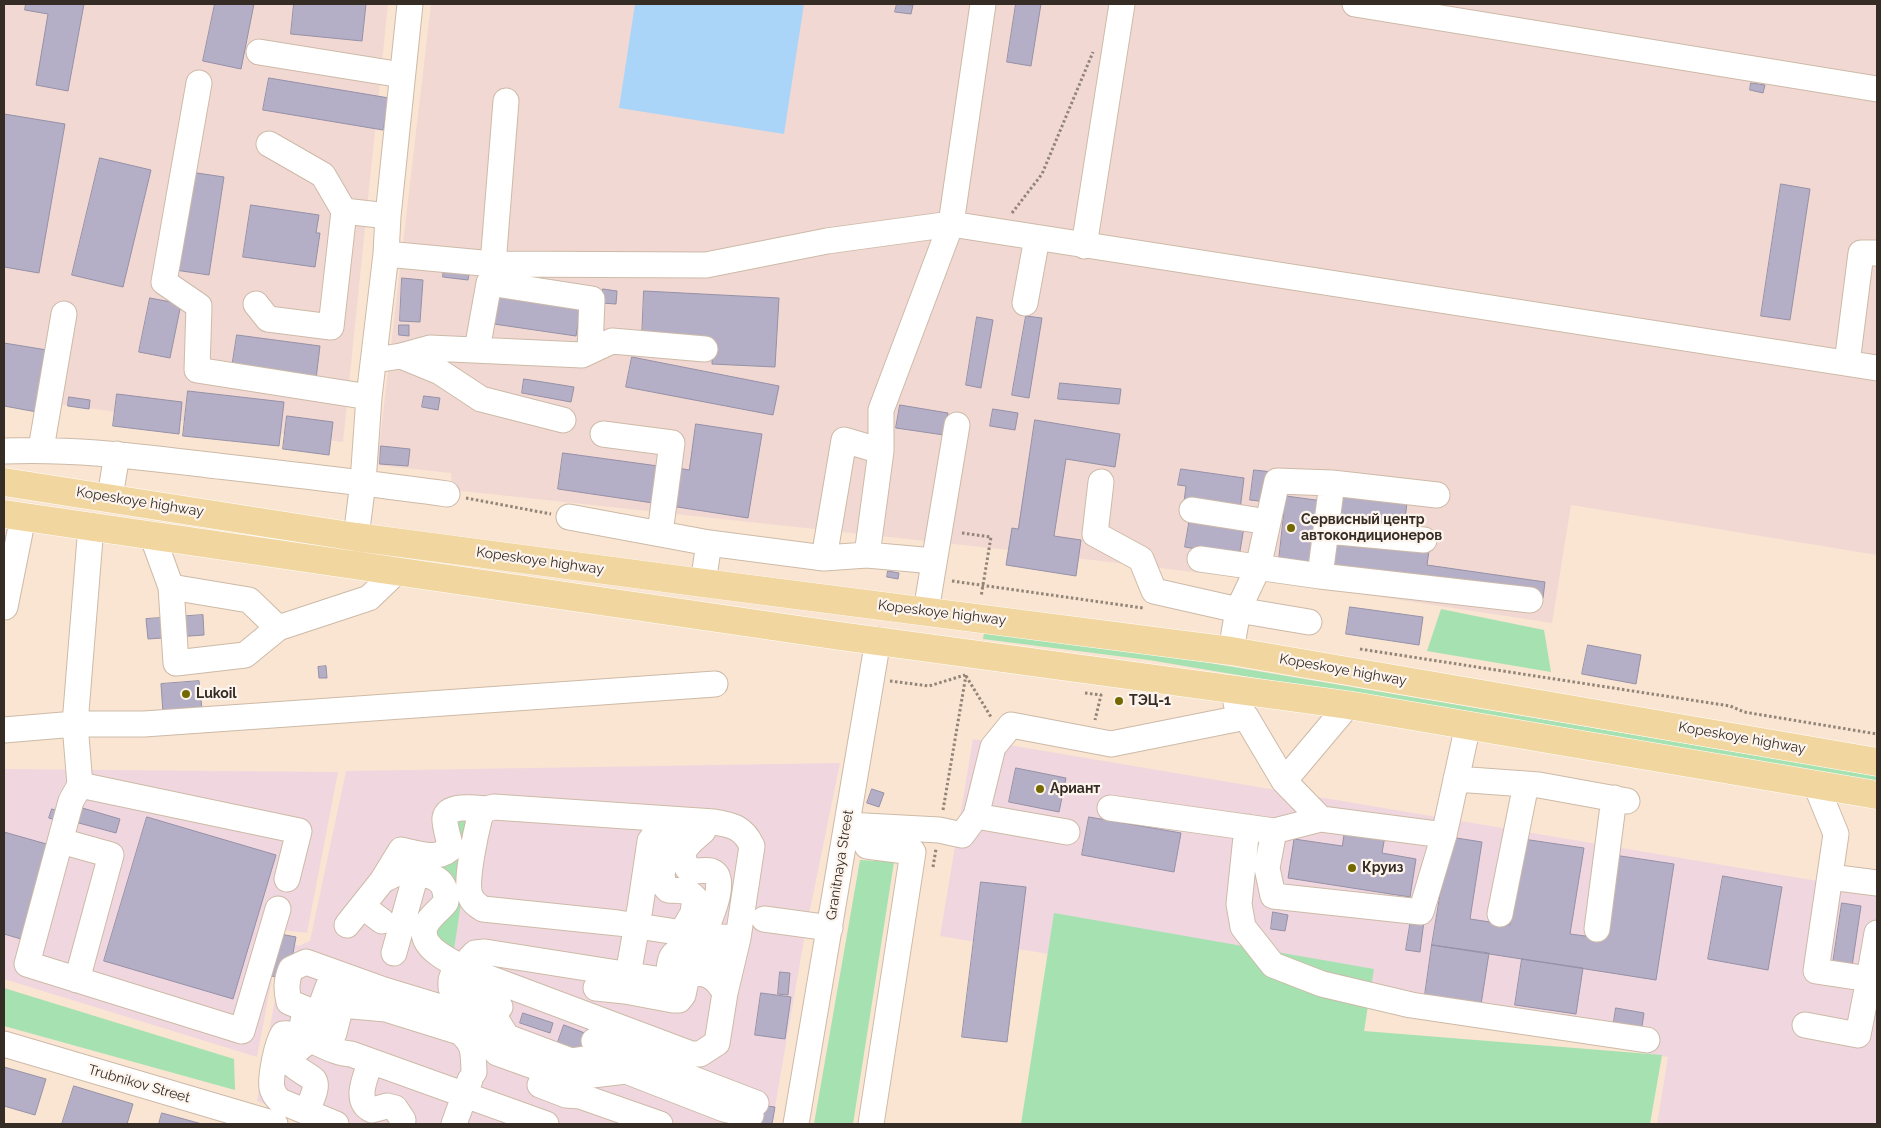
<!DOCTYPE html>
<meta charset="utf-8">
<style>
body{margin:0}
#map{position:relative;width:1881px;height:1128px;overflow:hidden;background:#f9e5d2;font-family:Raleway,sans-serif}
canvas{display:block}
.frame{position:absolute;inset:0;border:5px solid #342c25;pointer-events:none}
</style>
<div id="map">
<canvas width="1881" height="1128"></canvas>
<div class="frame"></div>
</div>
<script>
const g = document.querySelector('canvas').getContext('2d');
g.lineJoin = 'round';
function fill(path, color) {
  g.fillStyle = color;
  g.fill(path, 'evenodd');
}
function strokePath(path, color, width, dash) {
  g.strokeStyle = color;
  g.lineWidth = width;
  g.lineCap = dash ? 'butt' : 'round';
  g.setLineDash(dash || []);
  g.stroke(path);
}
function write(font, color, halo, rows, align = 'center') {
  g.font = font + ' Raleway,sans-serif';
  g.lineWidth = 4.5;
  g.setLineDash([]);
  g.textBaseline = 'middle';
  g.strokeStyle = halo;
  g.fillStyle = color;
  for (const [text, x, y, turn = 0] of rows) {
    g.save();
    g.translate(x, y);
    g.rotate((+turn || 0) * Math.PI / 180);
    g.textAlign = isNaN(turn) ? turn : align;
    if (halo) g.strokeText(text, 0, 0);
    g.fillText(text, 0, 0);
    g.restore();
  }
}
fill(new Path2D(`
 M973,739L1877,891V1124H1657L1668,1057L940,936Z
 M840,763L805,934L772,1124H310L257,1101L285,942L299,946L310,941L346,771Z
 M4,769L338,772L307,933L281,930L257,1057L4,979Z`), '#f0d7df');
fill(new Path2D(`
 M4,4H388L343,442L4,397Z
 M431,4H1877V555L1571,505L1552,623L1302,585L1000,549L453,490L451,473L377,465Z`), '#f2d8d3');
fill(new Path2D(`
 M1441,609L1544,630L1551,672L1427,651Z
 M984,633L1151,653L1877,776V783L1149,660L983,639Z
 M465,820L470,821L473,826L454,949L443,950L434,927L433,865L460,858L452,824Z
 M860,860L894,862L853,1124H814Z
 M1054,913L1374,969L1364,1031L1662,1055L1650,1124H1021Z
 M4,988L234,1059L235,1090L4,1026Z`), '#a6e1b2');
fill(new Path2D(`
 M635,4H804L784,134L619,108Z`), '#abd5f8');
const building = new Path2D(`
 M26,4H84L68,91L36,85L48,14L25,10Z
 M215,4H254L241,69L203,61Z
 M294,4H366L362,41L291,34Z
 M897,4L913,5L911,14L895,12Z
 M1016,4H1041L1031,66L1007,62Z
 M269,78L389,98L383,130L263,110Z
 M1751,83L1765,85L1763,93L1750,90Z
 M4,114L65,124L39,273L4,267Z
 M100,158L151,170L123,287L72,275Z
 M190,172L224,177L209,275L175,270Z
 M1781,184L1810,189L1790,320L1761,316Z
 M251,205L319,215L316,233H320L315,267L243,257Z
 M444,266L470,269L468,280L443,277Z
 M402,278L423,280L420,322L400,321Z
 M603,289L617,291L616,304L601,303Z
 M644,291L779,298L775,367L712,364L713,342L642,338Z
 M491,293L581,306L576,336L487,323Z
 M150,298L181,304L170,358L139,352Z
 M1026,316L1042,318L1029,398L1012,395Z
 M977,317L993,320L981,388L966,385Z
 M399,325H409V336L399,335Z
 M237,335L320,346L316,379L232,367Z
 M4,343L47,350L37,412L4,406Z
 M632,357L779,386L773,415L626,387Z
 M524,379L574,387L571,402L522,393Z
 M1060,383L1121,389L1119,404L1058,399Z
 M188,391L284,402L279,446L183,436Z
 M117,394L182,402L179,434L113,426Z
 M424,396L440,398L438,410L422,407Z
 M69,397L90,400L89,409L68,406Z
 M900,405L948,413L944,435L896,428Z
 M993,409L1018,413L1015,430L990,426Z
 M287,416L333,422L329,455L283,449Z
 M1035,420L1120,434L1115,467L1066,459L1054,536L1081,540L1076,576L1006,565L1012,528L1018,529Z
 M696,424L762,434L748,518L671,506L678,468L689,470Z
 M381,446L410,449L408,466L380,464Z
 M563,453L658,466L653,503L558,489Z
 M1181,469L1244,478L1240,510L1184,502L1186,486L1178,485Z
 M1254,470L1273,472L1268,502L1250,500Z
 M1338,495L1407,502L1404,529L1335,522Z
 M1286,496L1323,501L1316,564L1279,560Z
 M1190,518L1244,527L1239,557L1185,547Z
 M1334,538L1429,551L1427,565L1545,582L1543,598L1329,568Z
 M888,571L899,573L898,579L887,577Z
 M1350,607L1423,617L1419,645L1346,634Z
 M203,615L204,635L148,639L146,619Z
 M1588,645L1641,655L1636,684L1582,674Z
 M326,666L327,678H319L318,667Z
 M199,681L202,709L163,713L161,684Z
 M1016,768L1066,778L1059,812L1009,802Z
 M872,789L884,793L879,807L867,803Z
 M79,807L120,819L116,833L75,822Z
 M52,809L58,811L55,820L49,818Z
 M147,817L276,855L233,999L104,961Z
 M1089,817L1181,833L1174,872L1082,855Z
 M1345,830L1385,836L1382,853L1416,859L1410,897L1288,878L1294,839L1342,846Z
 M4,832L50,845L21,939L4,934Z
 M1450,837L1482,842L1470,919L1510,925L1523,839L1584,848L1570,934L1601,938L1614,855L1674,864L1656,980L1432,945Z
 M1723,876L1782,887L1768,970L1708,959Z
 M981,882L1026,887L1007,1042L962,1037Z
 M1842,903L1861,906L1851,973L1832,970Z
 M1273,912L1288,915L1285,931L1271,929Z
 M1411,919L1424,921L1420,952L1406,950Z
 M275,933L296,937L288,979L266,975Z
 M1432,945L1489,953L1480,1011L1424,1002Z
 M1522,959L1583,968L1576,1014L1515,1005Z
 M780,972L790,973L788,995L778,994Z
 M761,993L791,997L785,1039L755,1035Z
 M1616,1008L1644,1013L1641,1033L1613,1028Z
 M523,1013L553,1023L550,1033L520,1023Z
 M564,1025L590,1035L583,1055L557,1045Z
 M4,1067L46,1079L35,1115L4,1106Z
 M74,1086L133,1104L127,1124H62Z
 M758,1105L775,1107L772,1124H754Z
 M162,1113L202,1124H159Z`);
fill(building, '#b4afc6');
strokePath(building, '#9691a7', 1);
const minor = new Path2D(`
 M1355,4L1877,89
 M259,52L402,75
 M199,83L164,282L199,306L197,370L369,397
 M344,211L388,216
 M1084,246L1122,4
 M386,254L493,264L706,265L827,241L951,224L1877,368
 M493,264L506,101
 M1025,303L1037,238
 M256,304L268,319L331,327L344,211L323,175L269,144
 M477,350L489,283L592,299L590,351
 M401,356L440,372L481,399L563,420
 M375,360L401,356L430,348L582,355L612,341L705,349
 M1847,363L1861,253H1877
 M603,434L672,443L660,533
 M41,449L64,314
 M4,451C73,448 141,457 209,465C288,474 368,483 447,494
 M1101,482L1095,534L1141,559L1154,591L1238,610L1309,622
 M110,497L117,454
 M1192,510L1268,522
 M569,517L709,543L824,558L867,555L934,561
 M91,526L75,724L80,785L299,831L287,879
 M1327,531L1424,540
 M152,535L171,587L176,663L245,655L278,628L369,598L396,572
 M356,537L363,482L369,397L386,254L388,216L410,4
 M867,555L881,451V410L951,224L983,4
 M824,558L844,440L881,451
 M1200,559L1320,576L1530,600
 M1320,576L1332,483
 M703,583L709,543
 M171,587L249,600L278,628
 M4,607H5L23,517
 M926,611L957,425
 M1231,651L1238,610L1258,568L1277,481L1332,483L1437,495
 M1236,703L1246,717L1284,781L1321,819L1444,835L1468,725
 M4,730L75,724H144L715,684
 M1456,779L1539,785L1627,801
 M1284,781L1348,705
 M80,785L71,801L27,964L242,1031L278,909
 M1816,785L1836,834L1816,971L1869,979L1877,933
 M1110,808L1274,831L1321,819
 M976,816L1067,832
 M847,825L939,830L962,835L976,816L993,747L1011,725L1111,744L1246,717
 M1247,827L1239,904L1243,927L1273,965L1322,984L1411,1005L1647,1040
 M672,831L675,839C669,855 654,876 668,890C679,891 687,889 695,898L693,913L682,932
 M1274,831L1267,868L1273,896L1421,912L1444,835
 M61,841L111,855L77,980
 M867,846L913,852L871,1124
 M1830,877L1877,883
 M382,881C386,879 392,875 396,874C401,873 408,873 412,874C433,874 447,879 446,902C440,910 430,916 426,925C415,947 455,964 470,971L691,1054H700L717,1043L725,993L738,938L752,846C743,827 732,825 714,822L494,807L486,809L480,816C476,832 465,881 470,895C472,902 477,905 483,909L618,923L703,936L738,938
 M362,906L382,921
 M1500,914L1526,784
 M764,919L830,928
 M347,925L382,881L401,850C416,853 436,861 450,849V846C449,838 444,825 445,818C448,804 476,808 486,809
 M1597,929L1614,798
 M703,936C708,923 730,878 711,871C703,869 696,873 688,869C676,850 690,843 703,831
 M394,953L416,874
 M456,965L451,980V988L457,992L500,1007
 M470,971V958L475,953L485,952L662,980L667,979C671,970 667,957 677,952L709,958L718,961L729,977
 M596,988L625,991L673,1000H679L683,995L687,976C705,969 716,977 725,993
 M625,991L640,908L650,841C659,826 668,828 685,829
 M485,1001L507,1037L571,1061L603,1056
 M386,1009L342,991L328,987L318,1014L289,1002C286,989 286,981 291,969L306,962L384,990L473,1017L490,1044L497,1053L567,1078L626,1071L724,1109L751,1115
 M303,1021L334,1033L341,1005L386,1009L460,1032C475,1045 473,1052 474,1072
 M1805,1025L1858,1035L1869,979
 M594,1041L756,1103
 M4,1044L275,1124
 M371,1061C366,1076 353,1101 372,1110L387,1106L395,1108L403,1120L402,1124
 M540,1085L566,1095L580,1096L660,1124
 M307,1112C309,1103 319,1088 314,1080C310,1076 298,1070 293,1065C291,1052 301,1047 311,1040
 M336,1124L280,1101C276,1097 273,1093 272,1088C270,1077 277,1043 283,1034C307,1032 327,1053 351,1054L546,1124
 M454,1124L470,1080
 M796,1124L878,640`);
const major = new Path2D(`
 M4,482L356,537L703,583L1231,651L1877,762
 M4,514L840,636L1348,705L1877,795`);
strokePath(minor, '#cdbaa7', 27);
strokePath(major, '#fff', 29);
strokePath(new Path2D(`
 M1012,213L1042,174L1093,52
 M466,498L551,514
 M962,533L991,537L981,597
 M952,581L1143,608
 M1360,649L1730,706L1744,712L1877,734
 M966,676L991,717
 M890,681L929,686L965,675
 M1085,693L1101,695L1095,720
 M943,810L966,675
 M933,867L936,849`), '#928477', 3, [2.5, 2.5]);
strokePath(minor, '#fff', 25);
strokePath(major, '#f2d6a0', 28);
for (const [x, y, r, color] of [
 [1291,528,5,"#746800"],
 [186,694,5,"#746800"],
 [1119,701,5,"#746800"],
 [1040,789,5,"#746800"],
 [1352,868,5,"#746800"]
]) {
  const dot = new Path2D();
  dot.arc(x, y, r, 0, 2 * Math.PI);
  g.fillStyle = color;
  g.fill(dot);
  strokePath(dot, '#fcf4ed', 2);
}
write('14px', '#342c25', '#fcf4ed', [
 ["Kopeskoye highway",140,502,9],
 ["Kopeskoye highway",540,561,8],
 ["Kopeskoye highway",942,613,7],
 ["Kopeskoye highway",1343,670,10],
 ["Kopeskoye highway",1742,738,10],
 ["Granitnaya Street",840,865,-81],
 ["Trubnikov Street",139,1084,16]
]);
write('bold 14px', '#342c25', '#fcf4ed', [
 ["Сервисный центр",1301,520],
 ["автокондиционеров",1301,536],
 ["Lukoil",196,694],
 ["ТЭЦ-1",1129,701],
 ["Ариант",1050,789],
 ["Круиз",1362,868]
], 'left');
</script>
